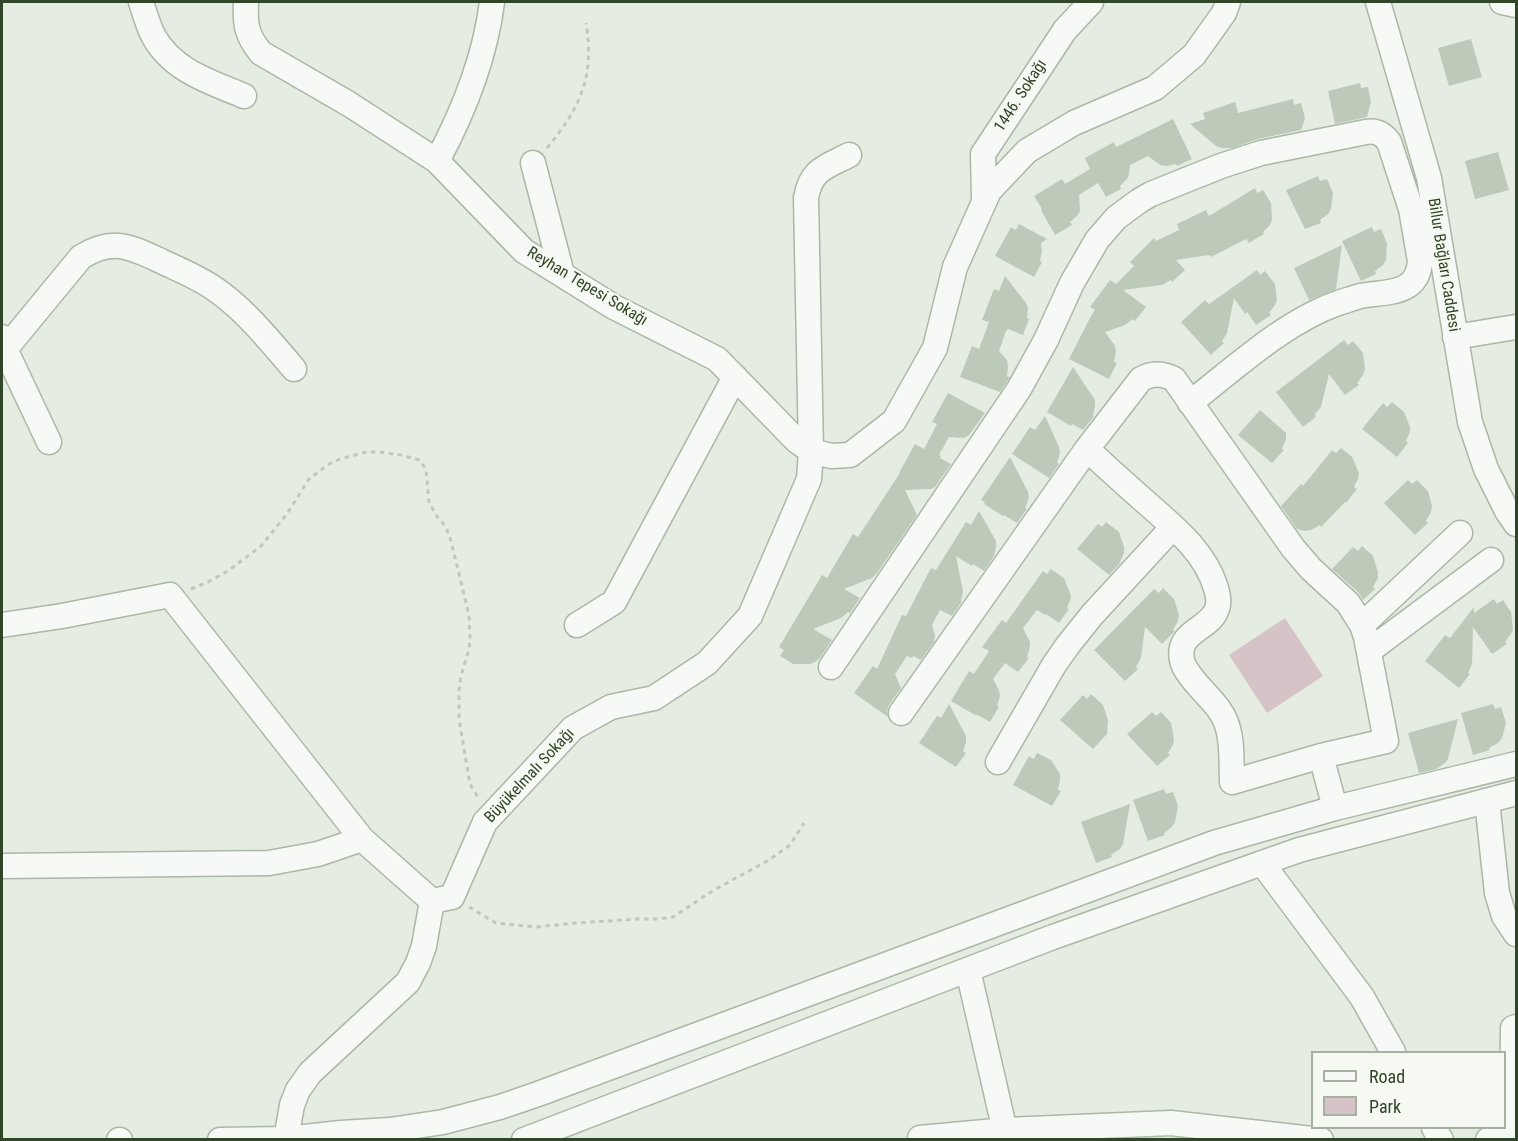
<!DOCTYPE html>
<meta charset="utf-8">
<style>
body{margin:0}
#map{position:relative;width:1518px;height:1141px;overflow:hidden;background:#e5ece2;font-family:"Roboto Condensed",sans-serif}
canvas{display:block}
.frame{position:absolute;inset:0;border:3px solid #314529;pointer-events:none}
.legend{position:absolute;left:1311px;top:1051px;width:195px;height:78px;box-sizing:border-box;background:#f5f9f2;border:2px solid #a7b1a2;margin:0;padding:8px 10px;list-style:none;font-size:18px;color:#314529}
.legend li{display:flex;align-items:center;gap:12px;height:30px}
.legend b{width:30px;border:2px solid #a7b1a2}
</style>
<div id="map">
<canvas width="1518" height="1141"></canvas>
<div class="frame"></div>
<ul class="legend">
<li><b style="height:8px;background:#f7f9f6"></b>Road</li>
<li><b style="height:16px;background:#d6c3c7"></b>Park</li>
</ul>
</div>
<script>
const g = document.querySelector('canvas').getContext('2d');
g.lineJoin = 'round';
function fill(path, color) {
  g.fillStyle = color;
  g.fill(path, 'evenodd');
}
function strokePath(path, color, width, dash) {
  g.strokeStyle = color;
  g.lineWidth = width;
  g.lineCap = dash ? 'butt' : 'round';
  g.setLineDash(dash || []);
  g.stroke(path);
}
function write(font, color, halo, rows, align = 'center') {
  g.font = font + ' "Roboto Condensed",sans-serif';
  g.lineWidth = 4.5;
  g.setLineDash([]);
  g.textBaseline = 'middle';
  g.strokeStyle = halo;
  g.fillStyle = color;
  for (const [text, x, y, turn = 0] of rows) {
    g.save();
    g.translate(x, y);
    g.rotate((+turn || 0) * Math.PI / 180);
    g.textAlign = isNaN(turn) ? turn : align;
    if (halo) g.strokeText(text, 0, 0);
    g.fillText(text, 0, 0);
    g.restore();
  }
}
fill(new Path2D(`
 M1285,618L1323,676L1267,713L1229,655Z`), '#d6c3c7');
fill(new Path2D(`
 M1471,39L1482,77L1449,86L1438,48Z
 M1360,83L1361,88L1368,87L1371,102L1367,117L1335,124L1328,91Z
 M1293,99L1294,105L1301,103L1305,118L1301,130L1258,139L1232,148H1222L1216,146L1190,124L1205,119L1203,113L1235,102L1238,113Z
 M1173,119L1192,159L1177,166L1176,164L1166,166L1160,165L1148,156L1130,165L1129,174L1127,179L1120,186L1121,189L1106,197L1098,183L1079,195L1080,210L1078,215L1070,222L1072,225L1055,235L1041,210L1042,209L1034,196L1062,179L1065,184L1090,169L1085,158L1114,142L1116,147Z
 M1498,152L1509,190L1475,199L1465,161Z
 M1318,176L1320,181L1327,179L1333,193L1331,209L1328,214L1320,220L1321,223L1305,229L1286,190Z
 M1255,188L1257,193L1263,190L1271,203L1272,219L1270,225L1263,232L1264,234L1249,243L1246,239L1211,257L1209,255L1176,260L1185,270L1172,282L1171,280L1162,285L1123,290L1146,307L1135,321L1133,319L1125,325L1105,332L1115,346L1116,352L1114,362L1117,363L1109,379L1069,359L1090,318L1095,310L1090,307L1110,280L1116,284L1134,266L1130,262L1154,238L1156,241L1179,230L1177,224L1206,210L1209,216Z
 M1019,224L1047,239L1041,243L1042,251L1040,261L1042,262L1034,277L995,256L1011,227L1016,230Z
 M1372,227L1374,232L1381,229L1387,243L1386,260L1383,265L1375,271L1376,274L1361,281L1342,241Z
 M1342,245L1336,289L1309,300L1294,268Z
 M1257,270L1260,275L1265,271L1275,284L1277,300L1275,305L1269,313L1271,315L1256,325L1247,312L1245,314L1234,298L1227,333L1222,341L1224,343L1211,355L1181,322L1205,300L1209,304Z
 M1005,276L1026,303L1028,308L1027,318L1029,319L1023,335L1008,329L1006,331L999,351L1007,360L1008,366L1007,376L1010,377L1000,392L960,377L972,346L979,349L989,322L982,320L994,289L999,291Z
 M1344,340L1348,345L1353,341L1363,353L1365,369L1363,375L1357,383L1359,385L1345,395L1329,374L1321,407L1315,414L1316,417L1303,427L1276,392Z
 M1073,367L1095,400V406L1093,416H1094L1083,430L1072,424L1071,426L1047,412Z
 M948,393L985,413L969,435L964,438L949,437L939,455L941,456L940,458L951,464L935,487L931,489L905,490L917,515L877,573L872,578L844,589L860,598L850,613L848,612L841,618L813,629L832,640L820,658L815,662L810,664H793L780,656L784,650L779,647L822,575L827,578L853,534L858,537L900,473H899L915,444L924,449L937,424L932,422Z
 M1392,402L1404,412L1410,427V432L1406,441L1408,443L1397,457L1362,429L1383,403L1387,407Z
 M1260,410L1286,433V439L1282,449L1284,450L1272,463L1238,435Z
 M1045,416L1059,447L1060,453L1057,463L1059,464L1049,478L1012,454L1030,427L1035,430Z
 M1341,448L1352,457L1359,473L1358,479L1354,487L1357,489L1346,503L1345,502L1321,527L1320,525L1311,530L1305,531L1297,529L1281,506L1301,484L1303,486L1332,450L1336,453Z
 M1010,457L1028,492L1029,498L1025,508L1027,509L1017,523L1004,515L1003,516L984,504L985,502L981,500Z
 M1408,480L1412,484L1417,480L1428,491L1432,506L1431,512L1426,521L1428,523L1415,535L1384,503Z
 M979,511L996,541V547L994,556L984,571L973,564L972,566L956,556L963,591L961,601H962L952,616L940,610L932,625L935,636L934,642L921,660L913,656L912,658L907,656L895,674L901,688L889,705L887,711L888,717L854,693L873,666L877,669L902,615L906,616L931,568L936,570L966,522L971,525Z
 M1106,522L1119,532L1124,547V553L1120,562H1121L1109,575L1077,549L1098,524L1102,527Z
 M1362,546L1373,556L1378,572V578L1373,587L1375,589L1363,600L1358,592L1332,569L1353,547L1358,551Z
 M1051,569L1064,578L1070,593L1071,598L1067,608L1069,609L1059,623L1046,614L1045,615L1037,610L1023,628L1030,642V647L1027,657L1029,658L1018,672L1005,663L993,679L999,690L1000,696L997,706L999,707L990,722L976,714L975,715L951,701L969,671L974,674L989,651L982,647L1002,620L1006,623L1043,571L1047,574Z
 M1163,588L1174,599L1179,615L1178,621L1173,630L1175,631L1162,644L1145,627L1141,658L1136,667L1138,669L1125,681L1094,650L1154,589L1159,593Z
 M1494,599L1497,604L1503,600L1511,612L1513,629L1511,634L1505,642L1507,644L1492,654L1473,627L1472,664L1468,673L1470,674L1459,688L1425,661L1445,635L1450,638L1474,607V613Z
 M1091,694L1103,705L1108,720L1107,734L1093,749L1060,720L1083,695L1087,699Z
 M949,704L966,736V742L963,751L966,753L956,767L919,743L937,716L941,718Z
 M1493,704L1495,709L1501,707L1506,723L1502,738L1498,743L1489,748L1490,750L1473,755L1461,713Z
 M1152,712L1156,716L1161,712L1171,723L1174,739L1173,745L1168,753L1170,755L1157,766L1127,734Z
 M1458,719L1448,759L1445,763L1436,769L1419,773L1408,733Z
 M1037,753L1051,760L1060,774V780L1058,790L1061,791L1052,806L1013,785L1029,756L1034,759Z
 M1164,789L1166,794L1173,792L1178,806L1175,822L1172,827L1164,833L1165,835L1148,841L1133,800Z
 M1130,804L1123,844L1120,849L1111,855L1112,857L1096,863L1081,822Z`), '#becab9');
const minor = new Path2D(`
 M141,2C145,14 148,26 154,37C173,71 211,82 244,96
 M246,2C245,24 246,35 261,53L349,104L437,161L524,251L614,307L717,359L797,441L811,451L831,456L850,455L894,421L935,348L955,267L989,191L1027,151L1074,123L1155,88L1194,55L1224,13L1228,2
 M1378,2L1429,178L1470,422L1486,469L1507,511L1516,524
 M1502,2L1516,5
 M437,161C464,111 485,59 492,2
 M533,163L562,274
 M984,202L983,154L1065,30L1091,2
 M2,337L5,349L49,442
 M1455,337L1516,327
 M2,353L81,257C114,237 131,247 163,262C180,270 197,277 212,287C245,309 269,340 294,369
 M2,625L62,616L170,595L362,839L432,901
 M577,625L614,602L735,377
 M1362,625L1460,533
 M1369,651L1491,560
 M831,667L1019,389L1046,340L1072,283L1097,240L1116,218L1139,201L1151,194L1221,166L1261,153L1366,132C1376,130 1383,134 1389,142L1411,209L1420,261C1418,296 1386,291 1360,296C1353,298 1345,301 1338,303C1284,322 1235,368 1190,403
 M901,713L1087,449L1141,379C1152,373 1162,373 1174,379L1293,548L1311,569L1348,603L1362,625L1366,637L1386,741L1321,756L1232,782C1231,760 1234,730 1220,711C1211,697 1185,676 1182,660C1176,632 1208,630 1216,611C1220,603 1218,596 1216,588C1204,549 1170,524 1141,498C1123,482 1105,466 1087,449
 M1321,756L1335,808
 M998,762L1054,665L1068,645L1092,615L1173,527
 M1487,801L1497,893L1504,916L1516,934
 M1262,863L1362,997L1393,1052
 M2,866L269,863L318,854L362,839
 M968,970L1007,1140
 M1516,1027L1513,1028L1512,1103L1516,1124
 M1434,1128L1441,1140
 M920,1138L1006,1130L1171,1123L1321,1140
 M286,1139L292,1105L298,1090L310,1073L408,982L418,963L424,946L432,901L452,897L485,822L573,728L611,707L654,698L707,663L750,616L809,479L811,451L806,198C811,169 826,167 849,155
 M119,1140H120
 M220,1140L286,1139L341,1133L390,1130L443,1122L500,1107L538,1094L1214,843L1335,808L1516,764
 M524,1140L1053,937L1299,850L1516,793
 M1488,1140L1516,1134`);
strokePath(minor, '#abb7a7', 27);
strokePath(new Path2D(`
 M547,148C580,108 595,77 586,23
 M191,589L210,581L228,571L261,546L287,514L309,479L329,464L340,459L366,452H379L401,455L419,460L426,469L429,502L436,515L446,527L451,541L469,615L470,638L469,649L461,676L459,691V719L470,784L479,799
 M469,907L496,923L536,927L576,923L638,919H659L673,917L714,890L769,860L790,845L804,823`), '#c0c7bd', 3, [4.5, 4.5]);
strokePath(minor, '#f7f9f6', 24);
write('16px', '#314529', '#f5f9f2', [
 ["1446. Sokağı",1021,96,-57],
 ["Billur Bağları Caddesi",1443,265,81],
 ["Reyhan Tepesi Sokağı",587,287,31],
 ["Büyükelmalı Sokağı",530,776,-47]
]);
</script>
